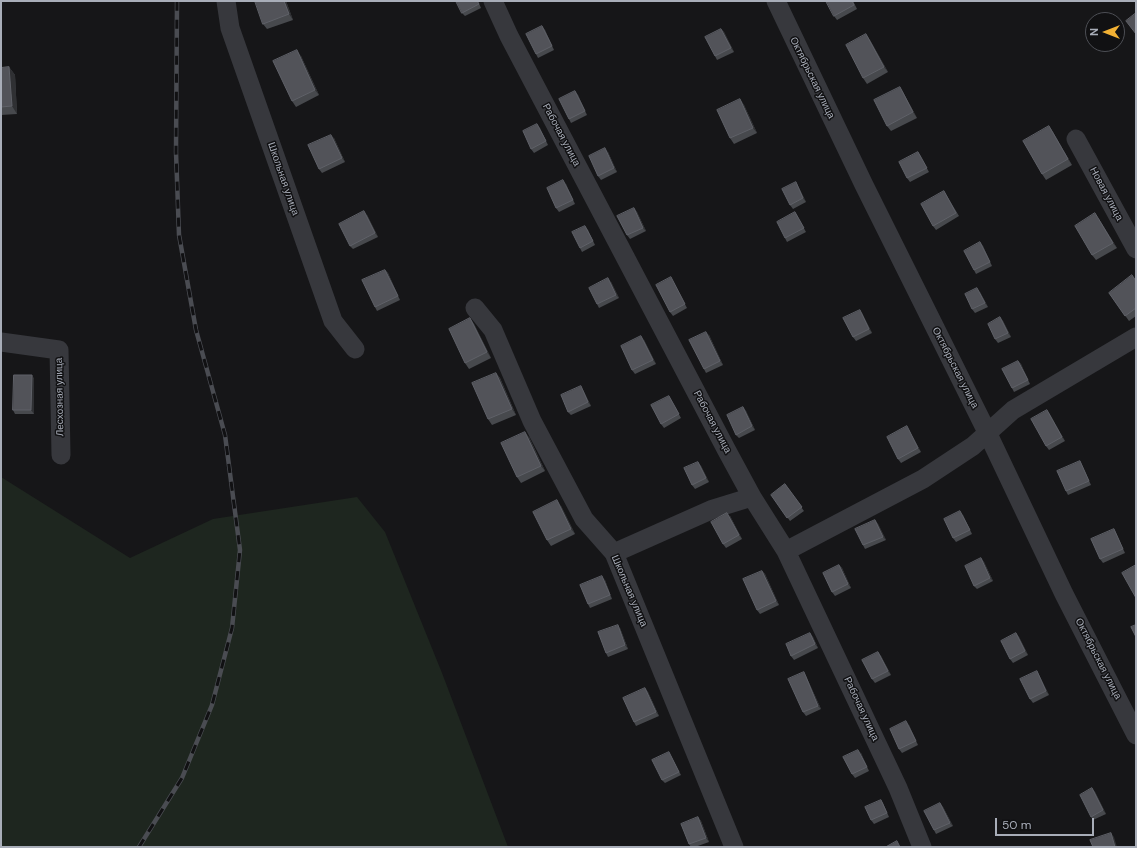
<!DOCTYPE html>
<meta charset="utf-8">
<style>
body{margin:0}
#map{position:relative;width:1137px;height:848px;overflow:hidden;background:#161618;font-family:"DM Sans",sans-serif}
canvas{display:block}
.frame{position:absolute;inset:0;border:2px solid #a8adb8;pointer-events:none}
.north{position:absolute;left:1085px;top:12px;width:40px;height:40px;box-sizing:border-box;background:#111113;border:1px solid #4d4f55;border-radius:50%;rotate:270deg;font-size:11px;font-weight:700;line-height:16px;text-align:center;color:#a8adb8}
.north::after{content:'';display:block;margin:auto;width:14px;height:18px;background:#f2b134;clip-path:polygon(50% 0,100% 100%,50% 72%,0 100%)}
.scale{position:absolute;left:995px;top:818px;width:99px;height:18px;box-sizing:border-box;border:2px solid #a8adb8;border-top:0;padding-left:5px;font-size:12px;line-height:14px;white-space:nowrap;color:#a8adb8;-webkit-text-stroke:3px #111113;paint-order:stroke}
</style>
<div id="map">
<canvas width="1137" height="848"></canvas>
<div class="frame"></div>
<div class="north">N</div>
<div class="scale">50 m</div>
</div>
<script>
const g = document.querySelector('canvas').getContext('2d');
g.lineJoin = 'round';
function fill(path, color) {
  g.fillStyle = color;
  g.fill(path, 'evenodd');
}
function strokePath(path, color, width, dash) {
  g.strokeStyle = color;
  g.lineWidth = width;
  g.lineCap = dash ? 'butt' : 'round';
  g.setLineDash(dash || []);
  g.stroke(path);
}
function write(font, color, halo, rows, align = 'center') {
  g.font = font + ' "DM Sans",sans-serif';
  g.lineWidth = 3;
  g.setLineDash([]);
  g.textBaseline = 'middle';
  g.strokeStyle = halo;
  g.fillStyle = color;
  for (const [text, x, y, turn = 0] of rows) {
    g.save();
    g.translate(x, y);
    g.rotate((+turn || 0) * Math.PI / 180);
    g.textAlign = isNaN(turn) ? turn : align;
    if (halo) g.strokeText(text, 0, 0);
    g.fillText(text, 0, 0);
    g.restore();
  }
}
fill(new Path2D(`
 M1,477L130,558L213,519L357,497L385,532L442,673L508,847H1Z`), '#1e261f');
strokePath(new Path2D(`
 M226,1L230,28L333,321L355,349
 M493,1L509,36L726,449L752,497L786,551L898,788L922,847
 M776,1L864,185L988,434L1064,594L1136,735
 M1076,139L1136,249
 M475,308L493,330L532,421L584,519L614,553L734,847
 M1,342L59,350L61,455
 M786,551L923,479L973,446L1013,410L1136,337
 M614,553L713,509L752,497`), '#37383d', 19);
const rail = new Path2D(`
 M139,847L182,778L212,705L232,628L240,550L225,435L196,330L179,235L176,152L177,1`);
strokePath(rail, '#4a4c52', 4.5);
strokePath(rail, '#111113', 3, [9]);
fill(new Path2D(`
 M255,1H286L293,20L267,29L263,24Z
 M478,1L481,8L465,16L462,13Z
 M853,1L857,9L837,20L834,16Z
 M542,26L545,30L554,50L538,58L536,54Z
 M721,29L724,32L734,52L717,60L715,56Z
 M866,34L870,40L888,72L867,84L863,78Z
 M301,56L319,95L296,107L292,101Z
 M9,67L15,75L17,114L1,115V68Z
 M900,87L903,92L917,118L891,131L887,126Z
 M575,91L578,95L587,115L571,123L569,119Z
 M740,99L744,105L757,133L734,144L730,138Z
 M537,124L540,128L548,145L534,153L531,149Z
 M1049,126L1053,132L1072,165L1046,180L1042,174Z
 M334,138L345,162L322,173L319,169Z
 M608,152L617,172L601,180L598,176Z
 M918,152L929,172L910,182L907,178Z
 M796,182L806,202L793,209L790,205Z
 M566,184L575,204L559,212L556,208Z
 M944,191L959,216L936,230L933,226Z
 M634,208L637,212L646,231L630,239L627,235Z
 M795,212L806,232L787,242L785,238Z
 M367,215L378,237L353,249L350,246Z
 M1099,219L1117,248L1096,260L1092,255Z
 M585,226L588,230L595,245L582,252L580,248Z
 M980,242L983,246L992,266L976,274L974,270Z
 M385,270L388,273L400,300L377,311L375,307Z
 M673,281L687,308L673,316L670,312Z
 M1136,281V316L1129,321L1109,293Z
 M611,282L619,298L599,308L597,304Z
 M980,292L988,307L975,313L972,309Z
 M862,313L872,333L856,341L853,337Z
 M1000,317L1003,321L1011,337L998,343L995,339Z
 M470,318L474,324L491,358L469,369L465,363Z
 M709,335L723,365L706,373L704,369Z
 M644,340L656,364L635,374L632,370Z
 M1018,361L1021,364L1030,384L1014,392L1012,388Z
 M496,373L500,378L516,415L492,425L488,419Z
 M32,375L34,379V414H15L13,410Z
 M583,390L591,406L571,415L568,412Z
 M669,396L681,418L664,428L661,424Z
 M743,407L746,411L755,430L739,438L736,435Z
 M1047,410L1065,441L1049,450L1046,446Z
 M909,430L921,452L901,463L898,459Z
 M529,437L545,471L521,483L517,477Z
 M1080,461L1082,465L1091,485L1068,495L1066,491Z
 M698,462L701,466L709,482L695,489L692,485Z
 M785,484L804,511L790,521L771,495Z
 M561,506L575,534L551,546L547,540Z
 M963,515L972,534L956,542L953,538Z
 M730,516L742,539L726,548L723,544Z
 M875,520L878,524L886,540L865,549L863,545Z
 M1114,529L1116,533L1125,553L1103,563L1100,559Z
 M981,558L984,562L993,581L977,589L974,586Z
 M839,565L842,568L851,588L835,596L832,592Z
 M762,571L765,574L779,605L760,614L757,610Z
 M605,580L612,599L590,608L588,604Z
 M620,628L628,649L608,657L606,653Z
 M810,633L813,637L818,648L794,660L791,656Z
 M1016,633L1019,637L1028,655L1013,663L1010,659Z
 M878,652L881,656L891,675L875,683L872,679Z
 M1037,671L1049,695L1033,703L1030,699Z
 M806,676L821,709L806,716L803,712Z
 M645,688L648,692L659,716L636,726L634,722Z
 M909,725L918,745L902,753L899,749Z
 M861,753L869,771L855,778L852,774Z
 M671,756L681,775L665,783L662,780Z
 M1092,788L1095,792L1106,814L1093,820L1091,817Z
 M881,800L883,803L889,817L874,824L871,820Z
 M940,803L943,807L953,826L936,834L934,830Z
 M698,817L701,821L709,842L695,847H691L689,844Z`), '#47494d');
fill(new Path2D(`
 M284,1H286L293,20L289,14Z
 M542,26L545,30L554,50Z
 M721,29L724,32L734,52L731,48Z
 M866,34L870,40L888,72L884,67Z
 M297,50L301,56L319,95L315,90Z
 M9,67L15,75L17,114L12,106Z
 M900,87L903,92L917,118L913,112Z
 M575,91L578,95L587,115Z
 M740,99L744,105L757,133L753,128Z
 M537,124L540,128L548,145L546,141Z
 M1049,126L1053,132L1072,165L1068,159Z
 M331,135L334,138L345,162L342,158Z
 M605,148L608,152L617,172L614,168Z
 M918,152L921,156L929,172L927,168Z
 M563,180L566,184L575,204Z
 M796,182L806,202L803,198Z
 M634,208L637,212L646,231L643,228Z
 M364,211L367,215L378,237L375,233Z
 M1095,213L1099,219L1117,248L1113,243Z
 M585,226L588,230L595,245L593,241Z
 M980,242L983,246L992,266Z
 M385,270L388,273L400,300Z
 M608,278L611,282L619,298L616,295Z
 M977,288L980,292L988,307L985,303Z
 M860,310L862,313L872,333L869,329Z
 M1000,317L1003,321L1011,337L1008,333Z
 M470,318L474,324L491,358L487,352Z
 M706,332L709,335L723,365L720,361Z
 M641,336L644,340L656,364L653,360Z
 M1018,361L1021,364L1030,384L1028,380Z
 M496,373L500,378L516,415L512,409Z
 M32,375L34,379V414L31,410Z
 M581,386L591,406L588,402Z
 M743,407L746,411L755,430L752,426Z
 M1047,410L1050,414L1065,441L1062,437Z
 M907,426L909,430L921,452L918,448Z
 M525,432L529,437L545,471L541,466Z
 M698,462L701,466L709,482L706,478Z
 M557,500L561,506L575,534L571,529Z
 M960,511L963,515L972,534L970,530Z
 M727,513L730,516L742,539L739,535Z
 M875,520L878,524L886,540L883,537Z
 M981,558L984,562L993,581L990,578Z
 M839,565L842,568L851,588L848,584Z
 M762,571L765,574L779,605L776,601Z
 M602,576L605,580L612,599L610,595Z
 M618,625L620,628L628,649L625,645Z
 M810,633L813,637L818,648L815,644Z
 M1016,633L1019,637L1028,655L1025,651Z
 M878,652L881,656L891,675L888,671Z
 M1037,671L1049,695L1046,691Z
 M804,672L806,676L821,709L818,706Z
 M645,688L648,692L659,716L656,712Z
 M906,721L909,725L918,745Z
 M858,750L861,753L869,771L867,767Z
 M1092,788L1095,792L1106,814L1103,810Z
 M940,803L943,807L953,826L950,823Z
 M698,817L701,821L709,842L706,838Z
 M1111,833L1114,837L1117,847H1115Z`), '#2f3033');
const building = new Path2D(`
 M255,1H284L289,14L263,24Z
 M456,1H477L479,4L462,13Z
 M826,1H852L854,5L834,16Z
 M1136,13V34L1126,21Z
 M542,26L552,46L536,54L526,34Z
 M721,29L731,48L715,56L705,37Z
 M866,34L884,67L863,78L846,45Z
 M297,50L315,90L292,101L273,61Z
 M9,67L12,106L1,107V68Z
 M900,87L913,112L887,126L874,100Z
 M575,91L585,111L569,119L559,99Z
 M740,99L753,128L730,138L717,110Z
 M537,124L546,141L531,149L523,131Z
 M1049,126L1068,159L1042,174L1023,141Z
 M331,135L342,158L319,169L308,145Z
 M605,148L614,168L598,176L589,156Z
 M918,152L927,168L907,178L899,162Z
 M563,180L573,200L556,208L547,188Z
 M796,182L803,198L790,205L782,189Z
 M944,191L956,213L933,226L921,204Z
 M634,208L643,228L627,235L617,216Z
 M364,211L375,233L350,246L339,224Z
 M795,212L804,228L785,238L777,222Z
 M1095,213L1113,243L1092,255L1075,226Z
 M585,226L593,241L580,248L572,232Z
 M980,242L990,262L974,270L964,251Z
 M385,270L398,296L375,307L362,280Z
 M1132,275L1136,281V308L1125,316L1109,293Z
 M671,277L685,304L670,312L656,285Z
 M608,278L616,295L597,304L589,288Z
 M977,288L985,303L972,309L965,294Z
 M860,310L869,329L853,337L843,318Z
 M1000,317L1008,333L995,339L988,324Z
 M470,318L487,352L465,363L449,329Z
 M706,332L720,361L704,369L689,340Z
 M641,336L653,360L632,370L621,346Z
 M1018,361L1028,380L1012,388L1002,369Z
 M496,373L512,409L488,419L472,383Z
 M14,375H32L31,410H13Z
 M581,386L588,402L568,412L561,395Z
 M669,396L679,414L661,424L651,405Z
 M743,407L752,426L736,435L727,415Z
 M1047,410L1062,437L1046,446L1031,419Z
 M907,426L918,448L898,459L887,437Z
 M525,432L541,466L517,477L501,443Z
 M1080,461L1089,481L1066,491L1057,471Z
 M698,462L706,478L692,485L684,468Z
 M785,484L802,507L787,518L771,495Z
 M557,500L571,529L547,540L533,512Z
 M960,511L970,530L953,538L944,519Z
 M727,513L739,535L723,544L711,522Z
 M875,520L883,537L863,545L855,529Z
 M1114,529L1123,549L1100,559L1091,539Z
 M981,558L990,578L974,586L965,566Z
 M839,565L848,584L832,592L823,573Z
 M1136,565V598L1122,573Z
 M762,571L776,601L757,610L743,579Z
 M602,576L610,595L588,604L580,585Z
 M618,625L625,645L606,653L598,632Z
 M1136,625V637L1131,627Z
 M810,633L815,644L791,656L786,644Z
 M1016,633L1025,651L1010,659L1001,641Z
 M878,652L888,671L872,679L862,660Z
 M1037,671L1046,691L1030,699L1020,679Z
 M804,672L818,706L803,712L788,679Z
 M645,688L656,712L634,722L623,698Z
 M906,721L916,741L899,749L890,729Z
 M858,750L867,767L852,774L843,757Z
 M669,752L679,772L662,780L652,760Z
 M1092,788L1103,810L1091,817L1080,795Z
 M881,800L887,813L871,820L865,807Z
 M940,803L950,823L934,830L924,811Z
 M698,817L706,838L689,844L681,824Z
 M1111,833L1115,847H1093L1090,840Z
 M897,841L900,847H886Z`);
fill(building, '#525359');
strokePath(building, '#5f6168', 1);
write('10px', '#a8adb8', '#111113', [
 ["Октябрьская улица",812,78,64],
 ["Рабочая улица",561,135,62],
 ["Школьная улица",283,179,71],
 ["Новая улица",1106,194,62],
 ["Октябрьская улица",955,368,63],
 ["Лесхозная улица",60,397,-91],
 ["Рабочая улица",712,422,62],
 ["Школьная улица",629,591,67],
 ["Октябрьская улица",1098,659,63],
 ["Рабочая улица",861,709,65]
]);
</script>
